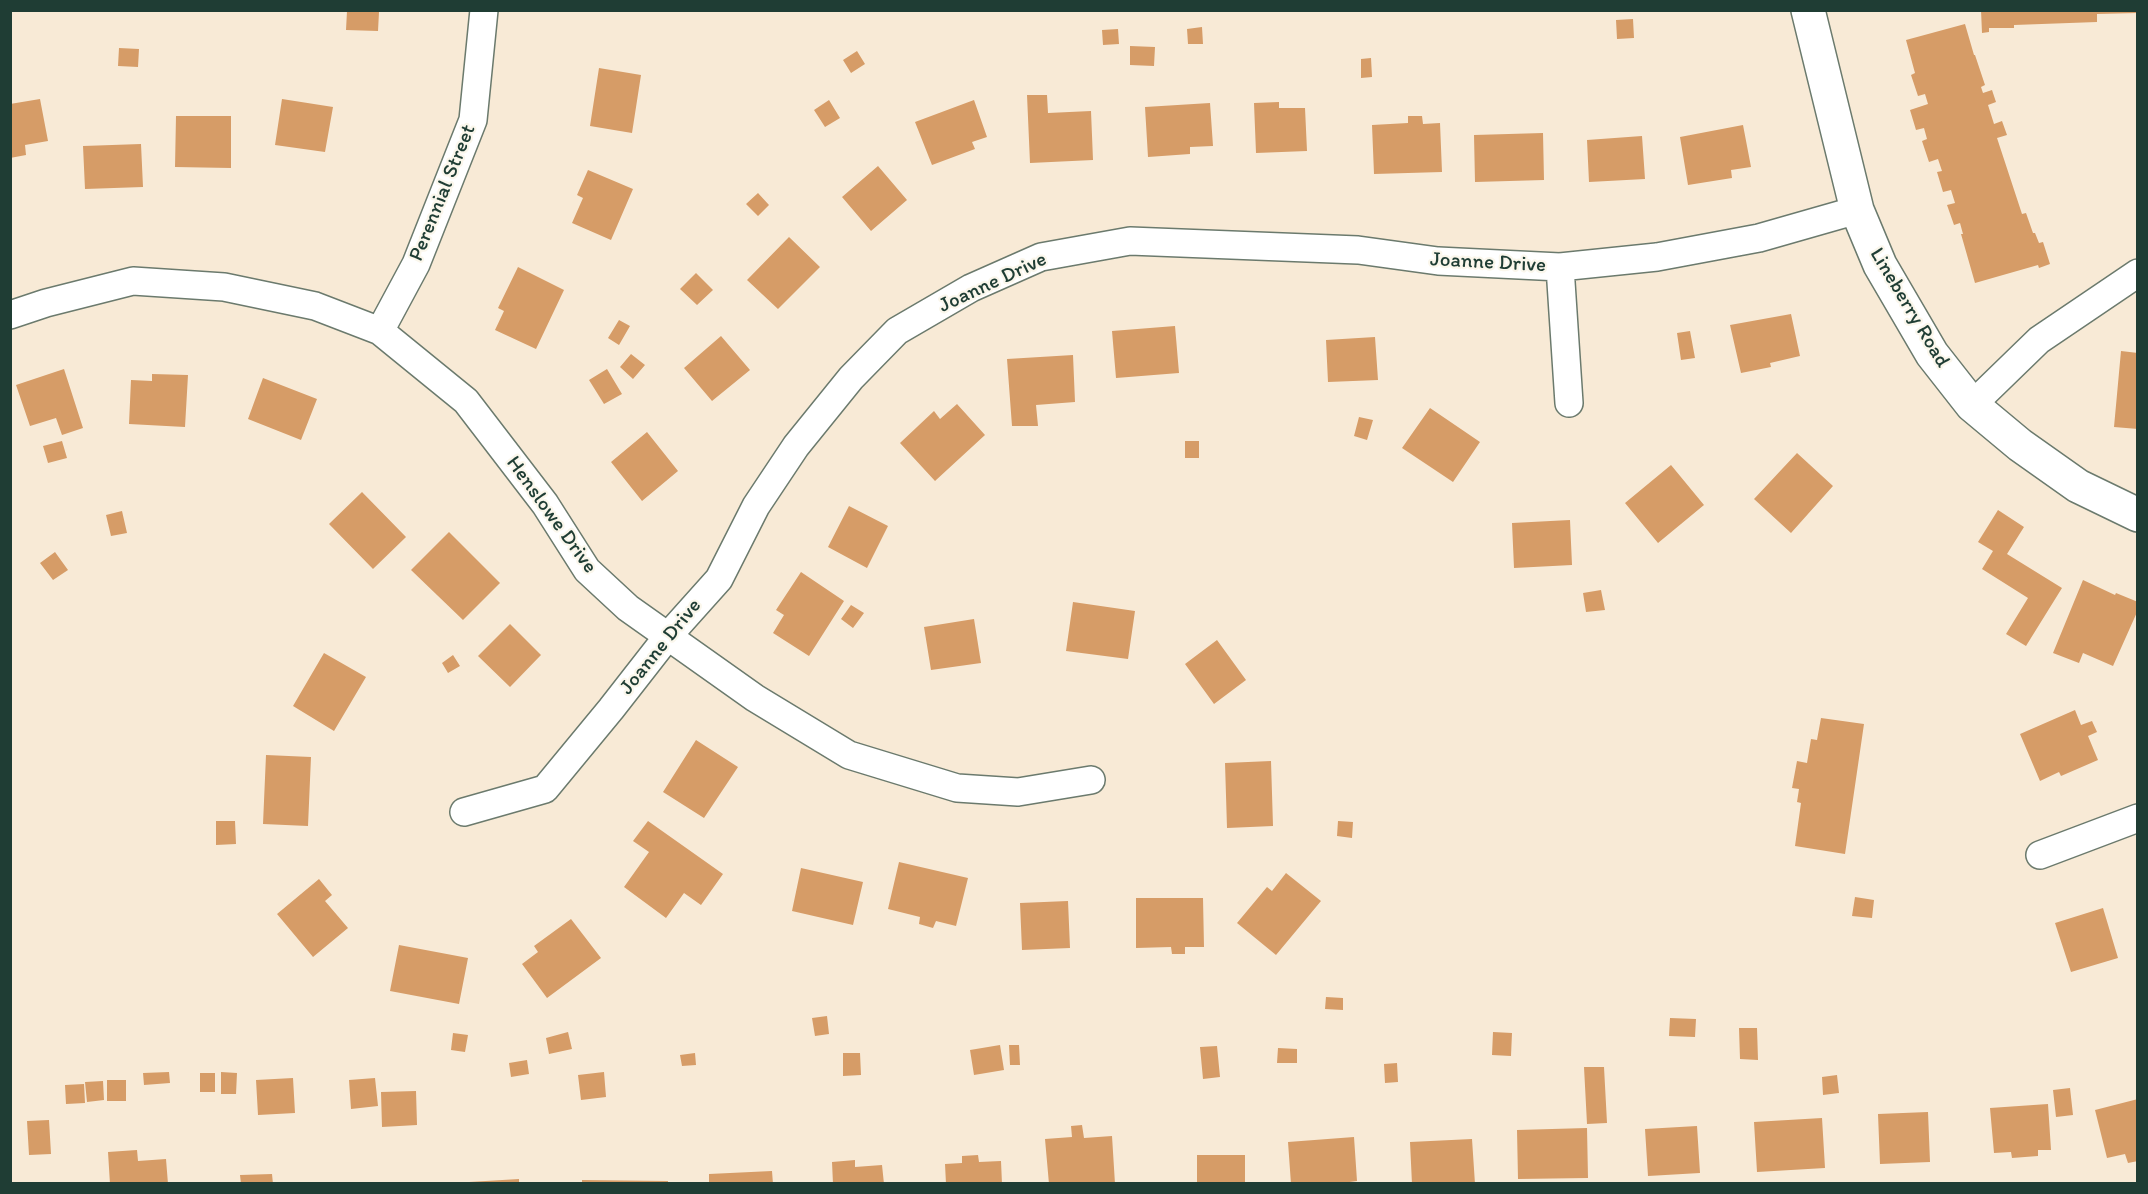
<!DOCTYPE html>
<style>
body{margin:0}
#map{position:relative;width:2148px;height:1194px;overflow:hidden;background:#f8ead6;font-family:Itim,sans-serif}
canvas{display:block}
.frame{position:absolute;inset:0;border:12px solid #1f3d34;pointer-events:none}
</style>
<div id="map">
<canvas width="2148" height="1194"></canvas>
<div class="frame"></div>
</div>
<script>
const g = document.querySelector('canvas').getContext('2d');
g.lineJoin = 'round';
function fill(path, color) {
  g.fillStyle = color;
  g.fill(path, 'evenodd');
}
function strokePath(path, color, width, dash) {
  g.strokeStyle = color;
  g.lineWidth = width;
  g.lineCap = dash ? 'butt' : 'round';
  g.setLineDash(dash || []);
  g.stroke(path);
}
function write(font, color, halo, rows, align = 'center') {
  g.font = font + ' Itim,sans-serif';
  g.lineWidth = 4.5;
  g.setLineDash([]);
  g.textBaseline = 'middle';
  g.strokeStyle = halo;
  g.fillStyle = color;
  for (const [text, x, y, turn = 0] of rows) {
    g.save();
    g.translate(x, y);
    g.rotate((+turn || 0) * Math.PI / 180);
    g.textAlign = isNaN(turn) ? turn : align;
    if (halo) g.strokeText(text, 0, 0);
    g.fillText(text, 0, 0);
    g.restore();
  }
}
fill(new Path2D(`
 M1981,10H2138V13L2097,14V22L2014,25V28H1989V32L1982,33Z
 M347,11L379,12L378,31L346,30Z
 M1633,19L1634,38L1617,39L1616,20Z
 M1965,24L1974,55H1975L1985,85L1981,87L1983,93L1992,90L1996,102L1988,105L1994,124L2002,121L2007,135L1997,138L2022,214L2026,213L2033,233H2035L2039,243L2043,242L2050,264L2039,268L2038,265L1975,283L1961,234H1963L1960,223L1954,225L1947,205L1955,203L1951,190L1943,192L1937,172L1942,171L1938,159L1929,162L1922,141L1927,139L1924,128L1916,130L1910,110L1928,104L1925,94L1918,96L1911,75L1915,73L1906,40Z
 M1202,27L1203,44H1188L1187,29Z
 M1118,29L1119,44L1103,45L1102,30Z
 M1130,46L1155,47L1154,66L1130,65Z
 M119,48L139,49L138,67L118,66Z
 M857,51L865,64L851,73L843,60Z
 M1371,58L1372,77L1361,78V59Z
 M599,68L641,75L632,133L590,126Z
 M1027,95H1047L1048,113L1091,111L1093,160L1030,163Z
 M40,99L48,141L25,145L26,155L10,158V104Z
 M282,99L333,107L325,152L275,145Z
 M829,100L840,118L825,127L814,110Z
 M974,100L987,137L972,142L975,149L932,165L915,122Z
 M1279,102V108H1305L1307,151L1256,153L1254,103Z
 M1210,103L1213,146L1190,147V154L1148,157L1145,107Z
 M176,116H231V168L175,167Z
 M1408,116H1422L1423,124L1440,123L1442,172L1374,174L1372,125L1408,123Z
 M1743,125L1751,167L1731,170L1732,178L1688,185L1680,137Z
 M1543,133L1544,180L1475,182L1474,135Z
 M1642,136L1645,179L1589,182L1587,140Z
 M141,144L143,187L85,189L83,146Z
 M878,166L907,200L871,231L842,197Z
 M588,170L633,189L611,240L572,223L583,198L577,195Z
 M758,193L769,205L758,216L746,204Z
 M789,237L820,267L778,309L747,280Z
 M518,267L564,290L536,349L495,330L504,311L498,308Z
 M696,273L713,290L697,305L680,289Z
 M1791,314L1800,356L1770,363L1771,367L1741,373L1730,325Z
 M619,320L630,326L619,345L608,338Z
 M1175,326L1179,373L1116,378L1112,331Z
 M1690,331L1695,358L1681,360L1677,333Z
 M721,336L750,370L712,401L684,368Z
 M1375,337L1378,380L1328,382L1326,340Z
 M2121,351L2138,353V429L2114,427Z
 M631,354L645,365L633,379L620,367Z
 M1073,355L1075,402L1036,405L1038,426H1012L1007,359Z
 M64,369L83,428L62,435L56,418L30,426L16,385Z
 M607,369L622,394L604,404L589,380Z
 M152,374L188,375L185,427L129,424L131,380L152,381Z
 M263,378L317,399L301,440L248,419Z
 M957,404L985,435L935,481L900,443L934,411L940,419Z
 M1430,408L1480,442L1453,482L1402,448Z
 M1359,417L1373,420L1367,440L1354,436Z
 M647,432L678,471L642,501L611,462Z
 M62,441L67,458L48,463L43,446Z
 M1185,441H1199V458H1185Z
 M1797,453L1833,486L1791,533L1754,499Z
 M1671,465L1704,505L1658,543L1625,503Z
 M362,492L406,537L373,569L329,524Z
 M849,506L888,526L867,568L828,547Z
 M1998,510L2024,527L2007,554L2062,588L2026,646L2006,634L2028,598L1982,569L1993,551L1978,542Z
 M122,511L127,533L111,536L106,515Z
 M1570,520L1572,565L1514,568L1512,523Z
 M449,532L500,583L463,620L411,570Z
 M55,552L68,570L53,580L40,563Z
 M801,572L844,601L809,656L773,633L784,615L776,610Z
 M2083,580L2115,595L2116,593L2138,602V610L2113,666L2083,653L2079,663L2053,653Z
 M1601,590L1605,610L1586,612L1583,593Z
 M1073,602L1135,611L1128,659L1066,651Z
 M851,605L864,613L853,628L841,619Z
 M974,619L981,663L931,670L924,627Z
 M510,624L541,655L510,687L478,656Z
 M1217,640L1246,680L1214,704L1185,664Z
 M324,653L366,677L334,731L293,706Z
 M453,655L460,666L448,673L442,663Z
 M2075,710L2081,725L2092,721L2097,732L2088,736L2098,760L2061,776L2059,772L2040,781L2020,734Z
 M1821,718L1864,724L1845,854L1795,846L1801,803L1797,802L1799,789L1792,788L1797,761L1807,763L1811,739L1817,740Z
 M696,740L738,767L704,818L663,792Z
 M266,755L311,757L308,826L263,824Z
 M1271,761L1273,826L1227,828L1225,763Z
 M216,821H235L236,844L216,845Z
 M648,821L723,874L701,905L684,893L666,918L624,887L649,852L633,841Z
 M1338,821L1353,822L1352,838L1337,836Z
 M899,862L968,878L956,926L936,921L933,928L919,924L920,917L888,909Z
 M801,868L863,882L853,925L792,911Z
 M1286,873L1321,901L1276,955L1237,923L1267,887L1272,891Z
 M319,879L332,895L325,901L348,928L313,957L277,914Z
 M1855,897L1874,900L1872,918L1852,916Z
 M1136,898H1203L1204,947H1185V954H1172L1171,947L1136,948Z
 M1068,901L1070,948L1022,950L1020,903Z
 M2103,908L2118,958L2071,972L2055,923Z
 M571,919L601,958L547,998L522,964L538,952L534,946Z
 M399,945L468,958L459,1004L390,991Z
 M1326,997L1343,998V1010L1325,1009Z
 M827,1016L829,1034L815,1036L812,1018Z
 M1670,1018L1696,1019L1695,1037L1669,1036Z
 M1739,1028H1757L1758,1060L1740,1059Z
 M568,1032L572,1049L549,1054L546,1038Z
 M1493,1032L1512,1033L1511,1056L1492,1055Z
 M453,1033L468,1035L465,1052L451,1050Z
 M1000,1045L1004,1070L974,1075L970,1050Z
 M1009,1045H1019L1020,1065H1010Z
 M1217,1046L1220,1077L1203,1079L1200,1047Z
 M1278,1048L1297,1049V1063H1277Z
 M695,1053L696,1065L682,1066L680,1055Z
 M843,1053H860L861,1075L843,1076Z
 M527,1060L529,1074L511,1077L509,1063Z
 M1397,1063L1398,1082L1385,1083L1384,1064Z
 M1584,1067H1604L1607,1123L1587,1124Z
 M169,1072L170,1083L144,1085L143,1073Z
 M221,1072L237,1073L236,1094H221Z
 M604,1072L606,1097L581,1100L578,1075Z
 M200,1073H215V1092H200Z
 M1837,1075L1839,1093L1823,1095L1822,1077Z
 M293,1078L295,1113L258,1115L256,1080Z
 M375,1078L378,1106L351,1109L349,1080Z
 M107,1080H126V1101H107Z
 M103,1081L104,1100L87,1102L85,1082Z
 M84,1084L85,1103L66,1104L65,1085Z
 M2070,1088L2073,1115L2056,1117L2053,1090Z
 M416,1091L417,1125L382,1127L381,1092Z
 M2138,1099V1161L2128,1163L2125,1154L2107,1158L2095,1110Z
 M2048,1104L2051,1150H2038V1156L2012,1158L2011,1152L1994,1153L1990,1108Z
 M1928,1112L1930,1162L1880,1164L1878,1114Z
 M1822,1118L1825,1168L1757,1172L1754,1122Z
 M49,1120L51,1154L29,1155L27,1121Z
 M1082,1125L1084,1138L1112,1136L1115,1184H1049L1045,1139L1072,1137L1071,1126Z
 M1697,1126L1700,1173L1648,1176L1645,1129Z
 M1587,1128L1588,1178L1518,1179L1517,1130Z
 M1354,1137L1357,1181L1335,1184H1291L1288,1142Z
 M1472,1139L1475,1184H1412L1410,1142Z
 M137,1150L138,1161L166,1159L168,1184H110L108,1152Z
 M978,1155L979,1162L1001,1161L1002,1184H946L945,1164L962,1163V1156Z
 M1197,1155H1245V1184H1197Z
 M855,1160V1167L882,1165L884,1184H833L832,1162Z
 M772,1171L773,1184H709V1174Z
 M272,1174L273,1184H241L240,1175Z
 M519,1179V1184H469V1182Z
 M582,1180L668,1181V1184H582Z`), '#d69c67');
const street = new Path2D(`
 M1560,267L1569,403
 M10,315L46,303L133,281L224,287L315,306L380,331L466,401L545,504L587,570L628,608L755,698L849,755L957,788L1018,792L1091,780
 M380,331L416,264L473,120L484,10
 M1972,405L2039,340L2138,273
 M464,812L545,789L611,709L668,636L719,579L756,506L796,446L851,378L897,331L971,288L1041,257L1130,241L1358,250L1438,261L1560,267L1657,257L1759,238L1857,210
 M2040,855L2138,818`);
const secondary = new Path2D(`
 M1808,10L1857,210L1880,265L1932,354L1972,405L2020,445L2078,486L2138,515`);
strokePath(street, '#6b7a6d', 30);
strokePath(secondary, '#6b7a6d', 36);
strokePath(street, '#fff', 27);
strokePath(secondary, '#fff', 33);
write('21px', '#1f3d34', '#fbf7ec', [
 ["Perennial Street",443,193,-68],
 ["Joanne Drive",1488,263,3],
 ["Joanne Drive",993,283,-25],
 ["Lineberry Road",1909,308,59],
 ["Henslowe Drive",551,515,54],
 ["Joanne Drive",661,647,-51]
]);
</script>
